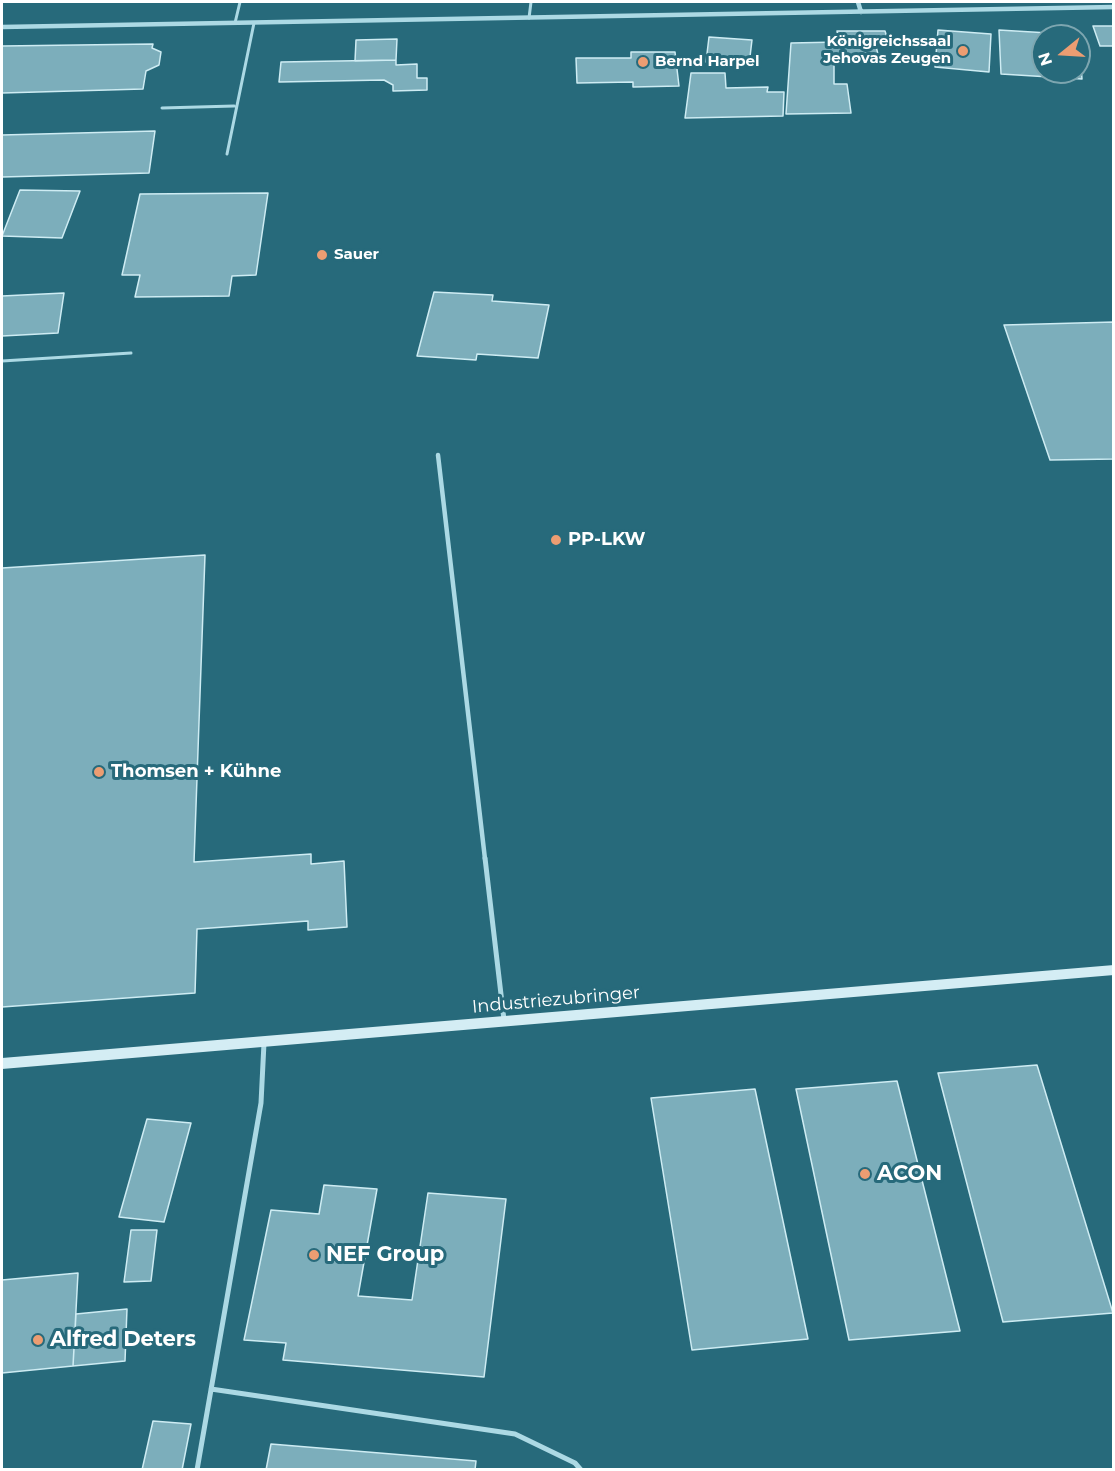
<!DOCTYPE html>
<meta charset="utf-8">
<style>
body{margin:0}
#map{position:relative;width:1115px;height:1471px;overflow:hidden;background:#276a7b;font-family:Montserrat,sans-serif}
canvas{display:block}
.frame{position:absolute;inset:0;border:3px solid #fff;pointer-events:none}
.north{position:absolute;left:1031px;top:24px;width:60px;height:60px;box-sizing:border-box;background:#276a7b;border:2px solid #7da6b0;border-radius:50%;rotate:252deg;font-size:16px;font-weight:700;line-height:24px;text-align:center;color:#fff}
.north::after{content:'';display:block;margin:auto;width:21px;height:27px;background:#ec9d72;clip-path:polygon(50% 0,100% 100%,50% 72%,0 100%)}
</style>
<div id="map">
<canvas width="1115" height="1471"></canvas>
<div class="frame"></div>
<div class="north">N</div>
</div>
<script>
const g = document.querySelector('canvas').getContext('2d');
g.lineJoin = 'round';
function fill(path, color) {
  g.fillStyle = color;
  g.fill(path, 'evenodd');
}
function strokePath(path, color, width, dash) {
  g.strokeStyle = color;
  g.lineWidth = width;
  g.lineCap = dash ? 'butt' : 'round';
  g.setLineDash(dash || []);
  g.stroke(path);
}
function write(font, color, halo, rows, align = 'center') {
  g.font = font + ' Montserrat,sans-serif';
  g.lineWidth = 6;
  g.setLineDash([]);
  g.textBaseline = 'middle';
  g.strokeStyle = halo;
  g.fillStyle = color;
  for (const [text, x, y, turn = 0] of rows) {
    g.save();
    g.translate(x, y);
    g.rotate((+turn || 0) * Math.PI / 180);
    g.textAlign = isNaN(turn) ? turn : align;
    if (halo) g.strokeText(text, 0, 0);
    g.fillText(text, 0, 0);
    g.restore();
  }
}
const building = new Path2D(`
 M1093,26H1114V46H1100Z
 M938,30L991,34L989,72L935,67Z
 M999,30L1065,34V36H1043V72H1079V43L1082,79L1001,74Z
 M837,31H885L890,47L876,46L879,59L834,58V84H847L851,113L786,114L791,43L839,42Z
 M709,37L752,40L749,65L706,62Z
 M397,39L396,60L355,61L356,40Z
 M153,44L152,48L161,52L159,65L146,71L143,89L2,93V46Z
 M631,52H675L679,86L633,87V82L577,83L576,58H631Z
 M396,60V65L417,64V78H427V90L393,91V85L384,80L279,82L281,62Z
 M691,73H725L726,88L768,87L767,92H784L783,116L685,118Z
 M155,131L149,173L2,177V135Z
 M20,190L80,191L62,238L2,236Z
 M268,193L256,275L232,276L229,296L135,297L140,275H122L140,194Z
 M434,292L493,295L492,301L549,305L538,358L477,354L476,360L417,356Z
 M64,293L58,333L2,336V296Z
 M1114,322V459L1050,460L1004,325Z
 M205,555L194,862L311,854V864L344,861L347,927L308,930V921L197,929L195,993L2,1007V568Z
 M1037,1065L1113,1313L1003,1322L938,1073Z
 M897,1081L960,1331L849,1340L796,1089Z
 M755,1089L808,1339L692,1350L651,1098Z
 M147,1119L191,1123L164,1222L119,1217Z
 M324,1185L377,1189L358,1296L412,1300L428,1193L506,1199L484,1377L283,1360L286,1343L244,1340L271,1210L319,1214Z
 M131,1230H157L151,1281L124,1282Z
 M78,1273L73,1366L2,1373V1280Z
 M127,1309L125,1361L73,1366L76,1314Z
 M153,1421L191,1424L182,1470H142Z
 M271,1444L476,1461L475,1470H266Z`);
fill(building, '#7caebb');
strokePath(building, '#ceecf3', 1.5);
strokePath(new Path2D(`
 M529,18L531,2
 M235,23L240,2
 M162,108L234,106
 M227,154L254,23
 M2,361L131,353`), '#acd9e4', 3);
strokePath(new Path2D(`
 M438,455L485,859`), '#acd9e4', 4.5);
strokePath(new Path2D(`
 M485,858L504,1020
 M211,1389L515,1434L575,1463L581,1470
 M197,1470L261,1103L264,1043`), '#acd9e4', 5);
strokePath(new Path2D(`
 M858,2L861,12
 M2,27L1114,7`), '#acd9e4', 4.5);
fill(new Path2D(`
 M1114,965V975L2,1069V1058Z`), '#d4edf4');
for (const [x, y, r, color] of [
 [963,51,6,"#ec9d72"],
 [643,62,6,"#ec9d72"],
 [322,255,6,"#ec9d72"],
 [556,540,6,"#ec9d72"],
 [99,772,6,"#ec9d72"],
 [865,1174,6,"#ec9d72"],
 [314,1255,6,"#ec9d72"],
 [38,1340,6,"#ec9d72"]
]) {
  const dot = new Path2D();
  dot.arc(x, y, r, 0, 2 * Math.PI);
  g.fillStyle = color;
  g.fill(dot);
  strokePath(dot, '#276a7b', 2);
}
write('bold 15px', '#fff', '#276a7b', [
 ["Königreichssaal",951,42,"right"],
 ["Jehovas Zeugen",951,59,"right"],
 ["Bernd Harpel",655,62],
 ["Sauer",334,255]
], 'left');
write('bold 18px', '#fff', '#276a7b', [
 ["PP-LKW",568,540],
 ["Thomsen + Kühne",111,772]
], 'left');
write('18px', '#fff', '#276a7b', [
 ["Industriezubringer",556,1000,-5]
]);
write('bold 21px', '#fff', '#276a7b', [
 ["ACON",877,1174],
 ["NEF Group",326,1255],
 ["Alfred Deters",50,1340]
], 'left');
</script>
